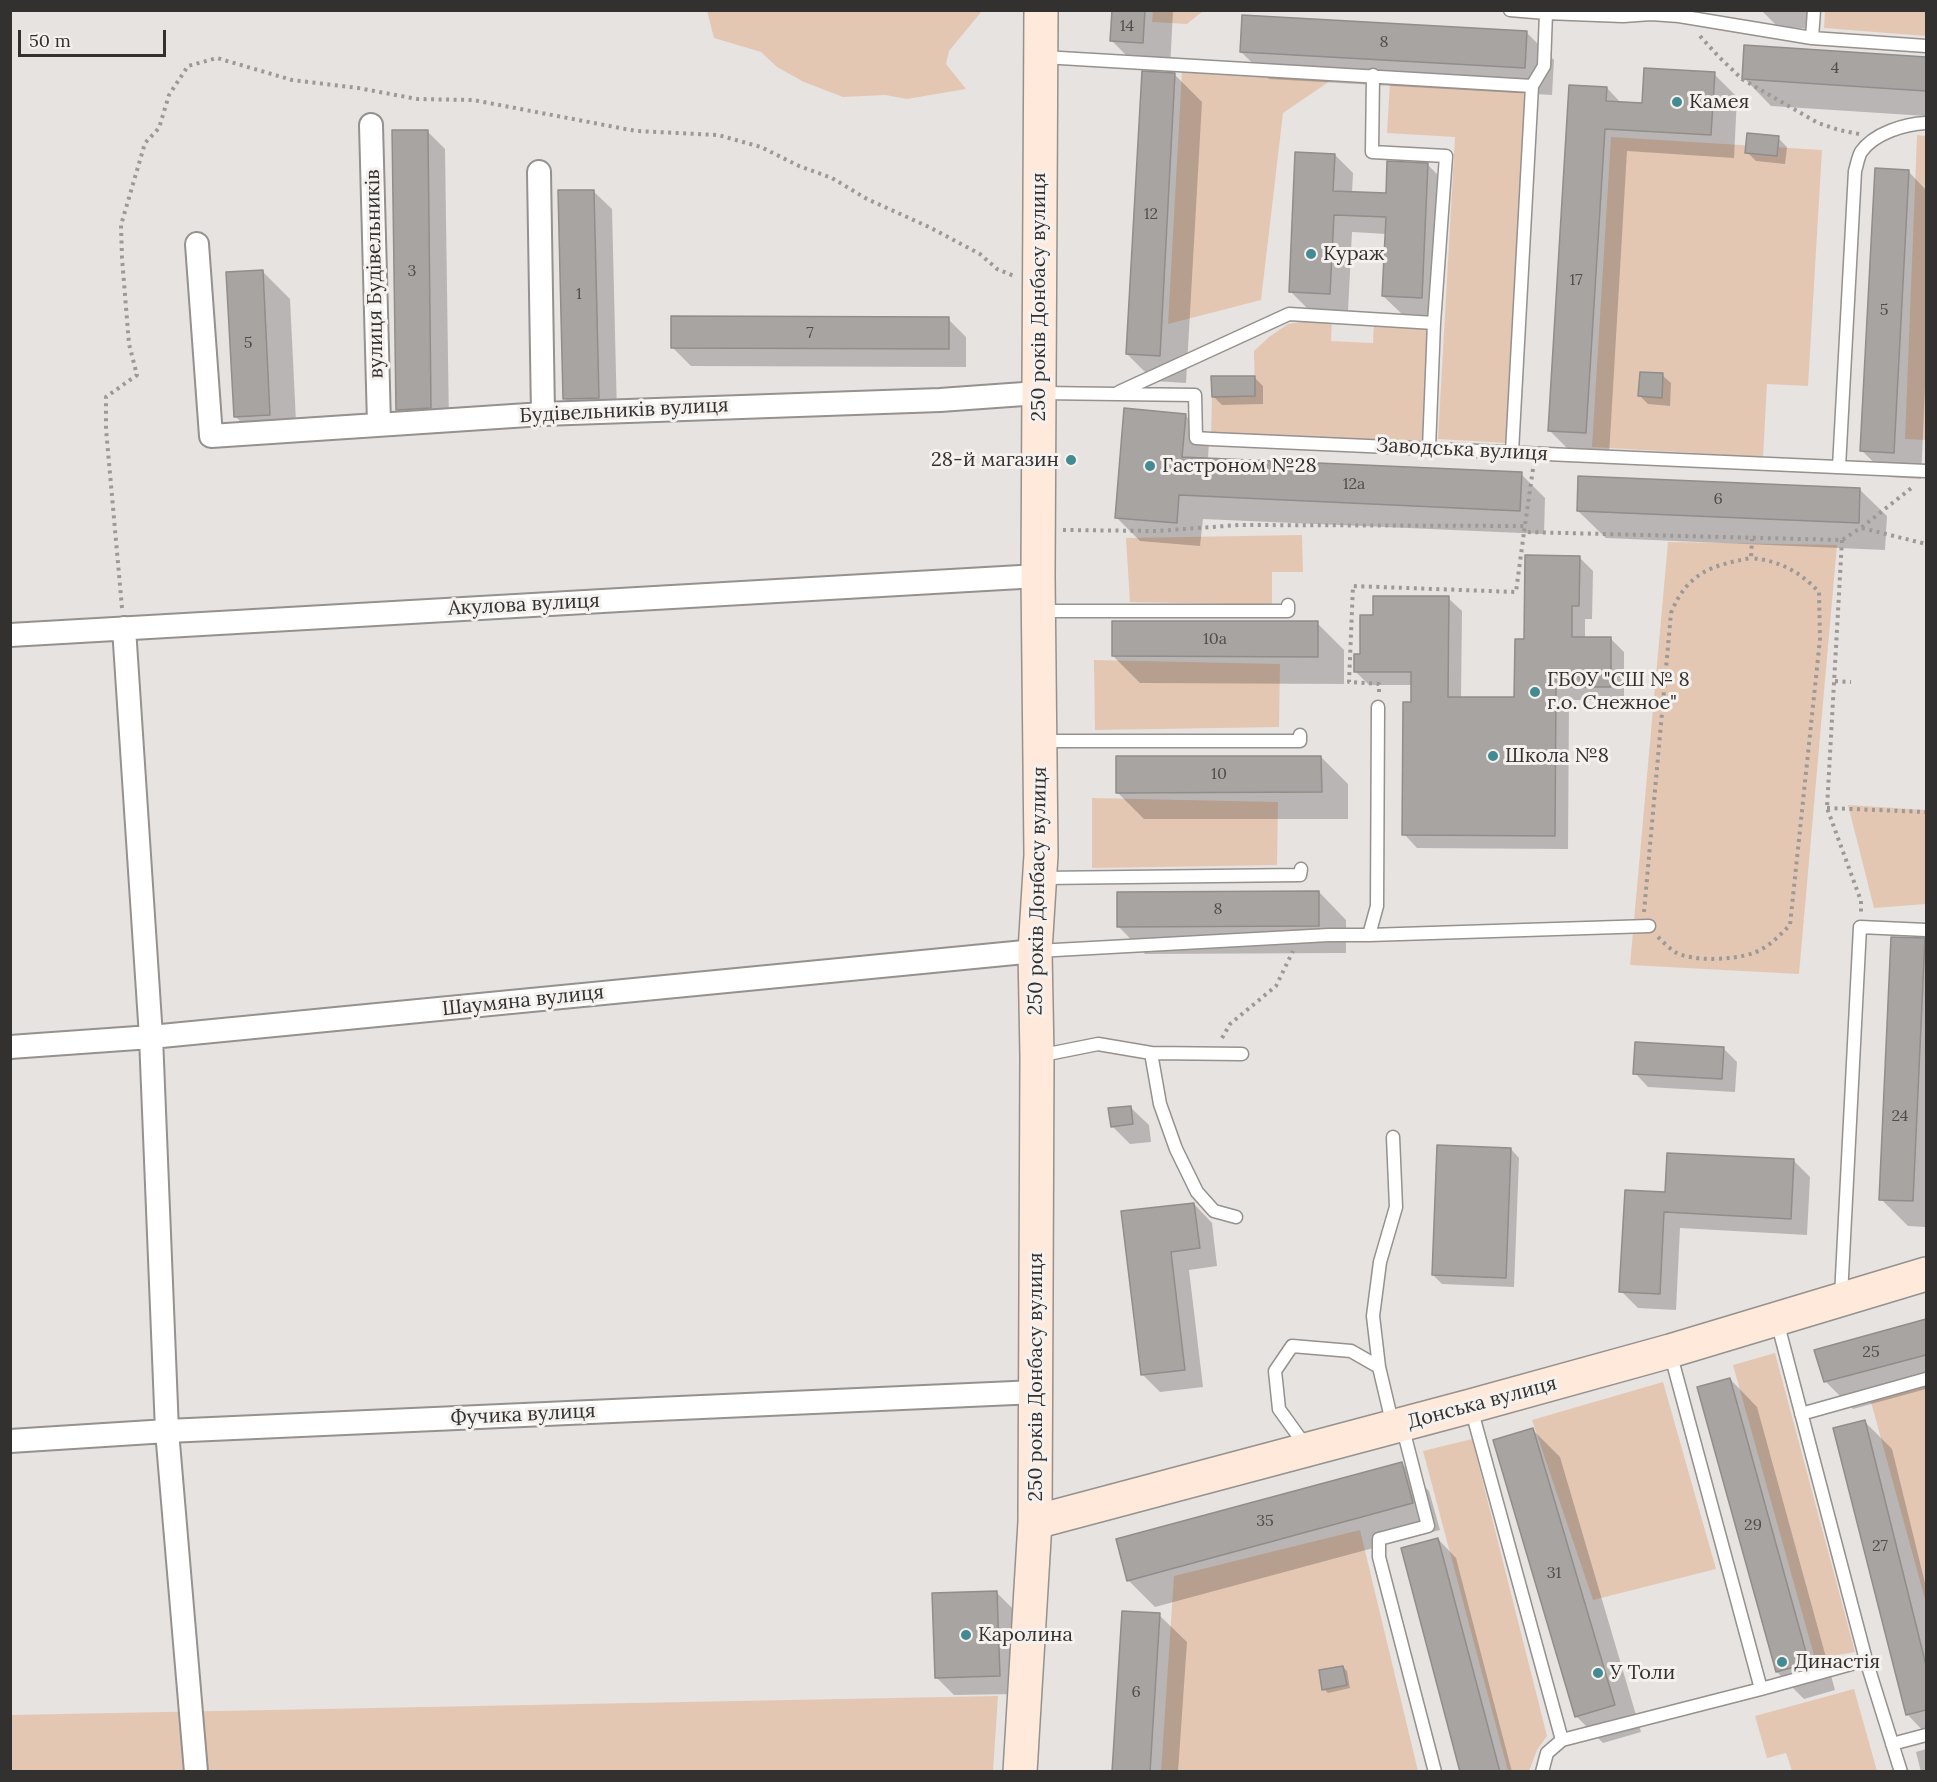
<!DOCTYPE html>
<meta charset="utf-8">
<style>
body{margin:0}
#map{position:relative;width:1937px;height:1782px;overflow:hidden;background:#e7e3e1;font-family:Lora,serif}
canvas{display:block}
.frame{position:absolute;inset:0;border:12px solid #323130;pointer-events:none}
.scale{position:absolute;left:18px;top:30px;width:148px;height:27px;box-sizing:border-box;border:3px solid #323130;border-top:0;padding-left:8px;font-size:18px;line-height:21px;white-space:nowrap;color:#323130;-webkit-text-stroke:4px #f4f1ee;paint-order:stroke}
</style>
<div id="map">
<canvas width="1937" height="1782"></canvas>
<div class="frame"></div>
<div class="scale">50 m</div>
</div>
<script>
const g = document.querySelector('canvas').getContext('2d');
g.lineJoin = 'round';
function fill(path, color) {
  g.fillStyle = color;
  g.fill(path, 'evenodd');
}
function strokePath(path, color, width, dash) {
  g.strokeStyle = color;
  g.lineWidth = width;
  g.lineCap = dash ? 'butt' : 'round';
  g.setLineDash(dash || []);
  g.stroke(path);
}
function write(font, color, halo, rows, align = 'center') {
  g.font = font + ' Lora,serif';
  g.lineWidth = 6;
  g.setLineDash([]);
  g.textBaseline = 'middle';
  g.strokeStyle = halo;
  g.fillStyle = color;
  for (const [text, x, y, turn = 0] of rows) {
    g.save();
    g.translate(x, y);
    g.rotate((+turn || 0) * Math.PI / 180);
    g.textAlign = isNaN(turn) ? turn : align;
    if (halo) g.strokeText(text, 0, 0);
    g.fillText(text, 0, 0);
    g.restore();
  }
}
fill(new Path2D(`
 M707,11V10L982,11L949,51L946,64L966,89L907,99L885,95L843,97L804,82L777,67L761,52L714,38Z
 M1153,11V10L1203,11L1187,24L1152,22Z
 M1825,11H1926V36L1824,28Z
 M1182,71L1330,81L1283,113L1261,300L1168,324Z
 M1390,83L1526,91L1506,443L1438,439L1455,137L1387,133Z
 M1917,135L1926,136V440L1905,439Z
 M1611,137L1822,150L1808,386L1767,384L1763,457L1592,447Z
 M1332,317L1331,341L1373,343L1374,319L1434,323L1429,448L1211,439L1212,397L1255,396L1254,351L1269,337L1288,324Z
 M1302,535L1303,572H1272V605L1130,602L1126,538Z
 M1668,542L1837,545L1799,974L1630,965Z
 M1094,660L1280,664L1279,727L1095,730Z
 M1092,798L1278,802L1277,865L1092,868Z
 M1848,805L1926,810V904L1874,908Z
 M1775,1353L1855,1652L1815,1659L1733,1365Z
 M1663,1382L1716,1569L1593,1600L1532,1420Z
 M1926,1387V1603L1871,1402Z
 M1472,1439L1547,1736L1537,1750L1529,1771H1508L1423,1451Z
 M1360,1530L1418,1771L1161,1772L1174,1576Z
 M1854,1689L1877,1771H1792L1786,1753L1767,1758L1755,1716Z
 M998,1696L993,1772L11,1771L10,1715Z`), '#e4c7b3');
fill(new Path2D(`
 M1113,10H1173L1170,70L1139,68L1111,40Z
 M1761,10H1812L1811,29L1777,26Z
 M1527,33L1554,60L1552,95L1269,79L1241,52Z
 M1746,47L1926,59V116L1771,106L1744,78Z
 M1714,74L1737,97L1734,158L1627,151L1609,456L1572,453L1549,430L1607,88L1621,103L1643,105Z
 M1175,75L1202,102L1186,383L1154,381L1127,354Z
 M427,131L445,149L449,426L415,428L397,410Z
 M1778,138L1787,147L1785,164L1756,161L1747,152Z
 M1335,155L1353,173L1352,193L1387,195L1428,165L1446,183L1440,316L1402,314L1383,296L1386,234L1352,232L1348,311L1308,309L1290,291Z
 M1908,171L1926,190V366L1921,479L1889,477L1861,450Z
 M593,191L612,209L617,415L583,416L565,398Z
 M262,271L290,299L297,442L262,443L235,416Z
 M948,319L966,337V367L691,366L672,347Z
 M1662,375L1671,383L1670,406L1648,404L1640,396Z
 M1254,377L1263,386V404L1222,405L1213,396Z
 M1185,415L1209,439L1208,460L1521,474L1545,498L1544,534L1203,519L1200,546L1140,541L1116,517Z
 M1859,489L1887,516L1885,550L1606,538L1578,511Z
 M1579,557L1593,571L1592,619H1585V638H1610L1624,652V700H1569L1568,849L1417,848L1404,834L1413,685H1369L1355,671L1374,616L1448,598L1462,611L1461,698L1516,699L1526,641Z
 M1317,623L1344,650V684L1140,683L1113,656Z
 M1321,757L1348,784V819H1144L1117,792Z
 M1319,892L1346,920V953L1145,954L1118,926Z
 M1924,940L1926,942V1227L1908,1226L1881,1199Z
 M1723,1048L1737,1062L1735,1092L1648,1087L1635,1073Z
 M1130,1107L1149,1125L1151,1142L1130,1144L1112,1126Z
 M1511,1149L1519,1158L1514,1287L1442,1284L1433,1275Z
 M1793,1160L1810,1177L1807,1235L1680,1228L1676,1310L1638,1308L1621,1291L1667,1193Z
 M1194,1204L1212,1223L1217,1266L1189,1270L1203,1387L1160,1392L1142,1374L1123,1213Z
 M1926,1321V1389L1853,1409L1826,1382L1816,1351Z
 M1730,1379L1757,1407L1835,1690L1804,1699L1777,1672Z
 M1865,1422L1892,1449L1926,1587V1734L1907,1714Z
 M1533,1430L1560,1457L1641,1732L1603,1743L1576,1716Z
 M1402,1464L1429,1491L1440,1530L1155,1607L1128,1580Z
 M1438,1539L1456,1558L1512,1772H1461Z
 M997,1593L1015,1611L1017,1694L954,1695L936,1677Z
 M1159,1615L1187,1642L1178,1772H1114Z
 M1343,1667L1347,1671L1350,1688L1328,1693L1324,1689Z
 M1926,1749V1772H1921L1916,1752Z`), '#0003');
const building = new Path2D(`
 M1112,10H1145L1143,43L1110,41Z
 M1242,15L1527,31L1525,68L1240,52Z
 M1744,45L1926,57V91L1742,79Z
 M1644,68L1715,72L1711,135L1605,129L1586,433L1548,431L1569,85L1607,87L1606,101L1642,103Z
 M1142,71L1175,73L1160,356L1126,354Z
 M392,130H428L431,408L396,410Z
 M1747,133L1779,136L1777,156L1745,153Z
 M1295,152L1335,154L1333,191L1386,193L1387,161L1428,163L1422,298L1382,296L1386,217L1334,215L1330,294L1289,292Z
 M1875,168L1909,170L1894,453L1860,451Z
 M558,190H594L599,398L563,399Z
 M263,270L270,415L234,417L226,272Z
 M671,316L949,317V349L671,348Z
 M1640,372L1663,373L1662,398L1638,396Z
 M1211,376H1255V396L1212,397Z
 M1124,408L1186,414L1182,457L1522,472L1520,511L1179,495L1177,523L1115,518Z
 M1578,476L1860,488L1859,523L1577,511Z
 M1525,555L1580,556L1579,606H1572V637H1611V687H1556L1555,836L1402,835L1403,702H1411V672H1354V654H1360V615H1373V596H1449L1448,697H1514L1515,639H1524Z
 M1112,621H1318V657L1112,656Z
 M1116,756H1321L1322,792L1116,793Z
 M1319,891V926L1117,927V892Z
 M1891,937L1925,938L1913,1201L1879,1200Z
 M1635,1042L1724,1047L1722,1079L1633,1074Z
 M1131,1106L1133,1124L1111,1127L1108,1108Z
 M1437,1145L1511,1148L1506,1278L1432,1275Z
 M1667,1153L1794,1159L1791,1219L1664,1212L1660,1294L1619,1292L1625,1190L1665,1192Z
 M1194,1203L1200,1248L1171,1252L1185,1370L1141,1375L1121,1211Z
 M1926,1319V1355L1824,1382L1814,1350Z
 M1730,1378L1809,1663L1776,1672L1697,1387Z
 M1865,1420L1926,1665V1710L1906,1715L1833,1428Z
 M1533,1428L1615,1705L1575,1717L1493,1440Z
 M1402,1462L1413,1503L1127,1581L1116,1539Z
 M1438,1538L1500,1772H1460L1401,1548Z
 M997,1591L1000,1676L935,1678L932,1593Z
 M1122,1611L1160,1613L1150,1772H1112Z
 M1343,1666L1347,1685L1322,1690L1319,1670Z`);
fill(building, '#a7a4a1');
strokePath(building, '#908d8b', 1.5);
const lane = new Path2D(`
 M1510,10L1546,13
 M1651,14L1679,16L1812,38L1926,46
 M1812,38L1814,10
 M1043,57L1532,86
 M1119,392L1289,314L1434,323L1446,156L1372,152L1373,75
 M1040,393L1195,395L1196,438L1211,439L1926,471
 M1429,448L1434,323
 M1512,452L1532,86L1544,66L1546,13L1623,16L1651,14L1652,10
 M1839,467L1855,171C1857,165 1858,157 1861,152C1874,133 1905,124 1926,123
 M1039,611H1288V605
 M1041,741H1300V735
 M1042,878L1300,875L1301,869
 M1369,935L1649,926
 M1037,951L1329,935H1369L1377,906L1378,707
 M1151,1053L1242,1054
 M1038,1056L1098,1044L1151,1053L1160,1104L1176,1149L1197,1192L1214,1211L1236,1217
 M1393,1137L1396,1207L1380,1262L1373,1316L1379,1367L1393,1426
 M1841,1296L1860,927L1926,930
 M1670,1352L1761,1689
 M1471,1408L1562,1740L1547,1753L1542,1772
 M1801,1414L1926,1379
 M1402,1425L1428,1526L1379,1539V1557L1435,1772
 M1307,1448L1279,1409L1275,1371L1292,1346L1351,1351L1379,1367
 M1866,1660L1901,1772
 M1562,1740L1761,1689L1866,1660L1777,1321
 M1892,1744L1926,1735`);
const street = new Path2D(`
 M371,125L379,424
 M539,172L543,414
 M197,244L211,436L543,414L940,400L1038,393
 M124,628L151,1037L167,1431L196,1772
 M10,635L1038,576
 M10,1047L151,1037L1035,951
 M10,1441L167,1431L1036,1392`);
const secondary = new Path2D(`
 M1035,1522L1471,1406L1670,1351L1926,1274
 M1020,1772L1035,1522L1037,1056L1035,951L1041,855L1038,576L1041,10`);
strokePath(lane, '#94918e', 15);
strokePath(street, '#94918e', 26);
strokePath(secondary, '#94918e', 36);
strokePath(new Path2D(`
 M1700,36L1719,57L1742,79L1818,123L1839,130L1859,134
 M1533,469L1524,532L1842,540L1862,527L1914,486
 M1862,528L1926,544
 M1063,530L1156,531L1239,525L1525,526
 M1842,540L1827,808L1861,901V914
 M122,608L106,429V397L137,375L129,344L122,258L121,225L145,143L159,128L169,95L188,66L217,58L292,80L358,88L417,99L473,100L636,131L718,135L761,147L799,166L832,178L867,199L929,227L980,254L997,269L1014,276
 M1835,681L1851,682
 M1379,692V684L1349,682L1353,586L1516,592L1524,532
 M1827,808L1926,812
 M1644,912L1671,613C1687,573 1712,565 1751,558L1752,539
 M1658,937C1663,942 1669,948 1675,952C1692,962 1735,960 1753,953C1768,948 1779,936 1790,925L1820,639L1819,592C1799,571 1780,561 1751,558
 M1222,1038L1230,1024L1276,986L1293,951`), '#9c9997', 4, [3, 4.5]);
strokePath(lane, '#fff', 12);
strokePath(street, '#fff', 22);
strokePath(secondary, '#fee9da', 33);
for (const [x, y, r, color] of [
 [1677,102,6,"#438a93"],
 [1311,254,6,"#438a93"],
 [1071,460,6,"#438a93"],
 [1150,466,6,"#438a93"],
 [1535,692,6,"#438a93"],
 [1493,756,6,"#438a93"],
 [966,1635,6,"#438a93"],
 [1782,1662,6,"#438a93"],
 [1598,1673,6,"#438a93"]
]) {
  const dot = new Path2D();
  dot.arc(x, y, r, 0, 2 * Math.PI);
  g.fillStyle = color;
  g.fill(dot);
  strokePath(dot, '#f4f1ee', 2);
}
write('16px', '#4f4e4c', null, [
 ["14",1127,26],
 ["8",1384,42],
 ["4",1835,68],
 ["12",1151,214],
 ["3",412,271],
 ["17",1576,280],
 ["1",579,294],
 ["5",1884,310],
 ["7",810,333],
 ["5",248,343],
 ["12а",1354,484],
 ["6",1718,499],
 ["10а",1215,639],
 ["10",1219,774],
 ["8",1218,909],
 ["24",1900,1116],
 ["25",1871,1352],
 ["35",1265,1521],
 ["29",1753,1525],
 ["27",1880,1546],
 ["31",1554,1573],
 ["6",1136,1692]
]);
write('20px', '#323130', '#f4f1ee', [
 ["Камея",1689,102],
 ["Кураж",1323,254],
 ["28-й магазин",1059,460,"right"],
 ["Гастроном №28",1162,466],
 ["ГБОУ \"СШ № 8",1547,680],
 ["г.о. Снежное\"",1547,703],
 ["Школа №8",1505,756],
 ["Каролина",978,1635],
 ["Династія",1794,1662],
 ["У Толи",1610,1673]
], 'left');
write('20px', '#323130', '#f4f1ee', [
 ["вулиця Будівельників",375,274,-91],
 ["250 років Донбасу вулиця",1039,297,-90],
 ["Будівельників вулиця",624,411,-3],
 ["Заводська вулиця",1462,450,3],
 ["Акулова вулиця",524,605,-3],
 ["250 років Донбасу вулиця",1038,891,-89],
 ["Шаумяна вулиця",523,1001,-6],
 ["250 років Донбасу вулиця",1036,1377,-90],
 ["Донська вулиця",1482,1403,-15],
 ["Фучика вулиця",523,1415,-3]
]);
</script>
